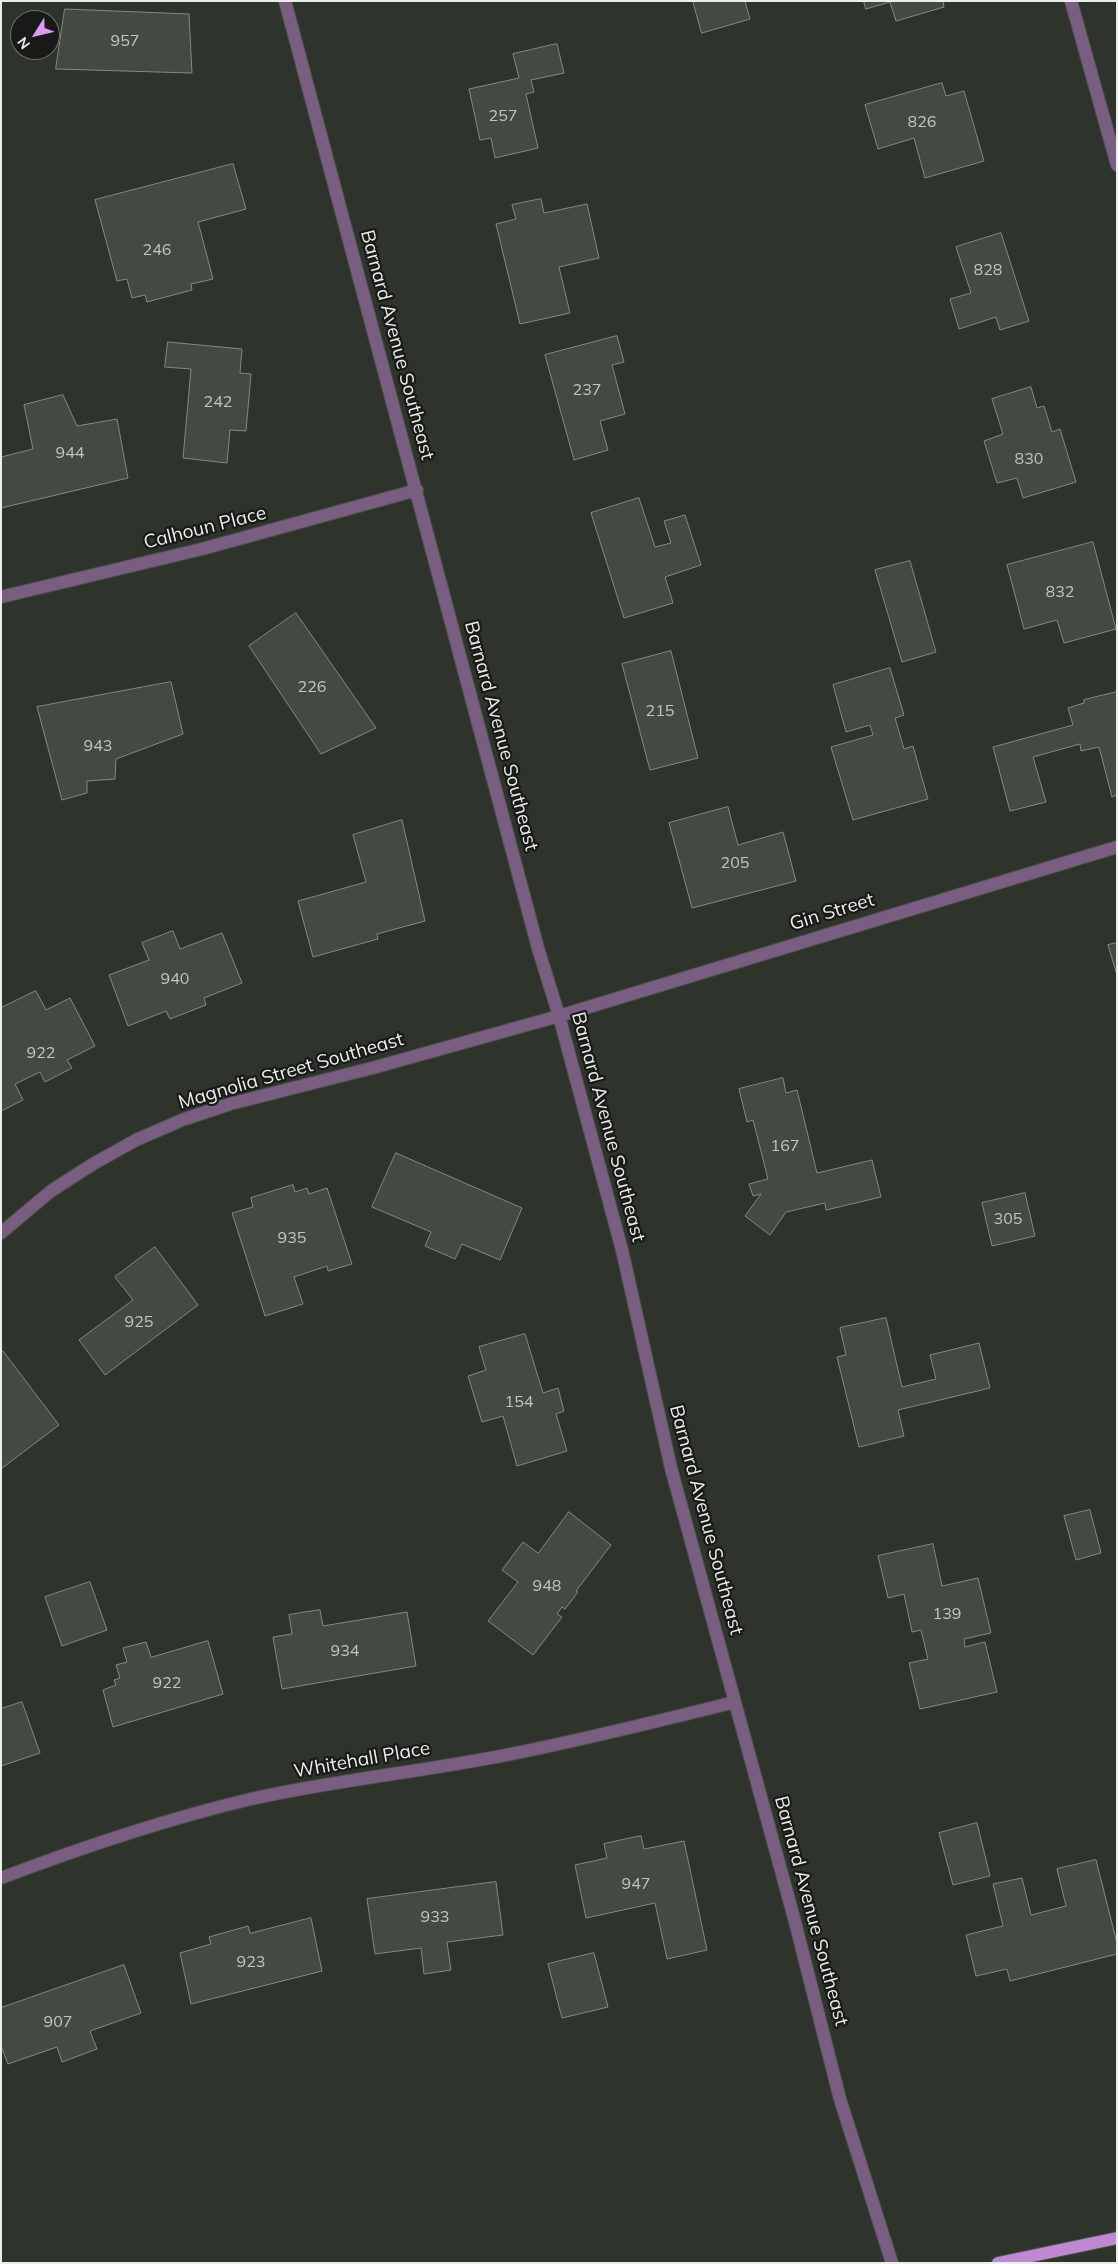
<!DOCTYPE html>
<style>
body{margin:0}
#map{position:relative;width:1118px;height:2264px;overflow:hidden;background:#2e332c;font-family:Mulish,sans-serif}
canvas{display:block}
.frame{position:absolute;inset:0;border:2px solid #ebefea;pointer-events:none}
.north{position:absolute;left:10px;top:10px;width:50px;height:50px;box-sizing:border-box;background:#181a17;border:1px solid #6c6f6b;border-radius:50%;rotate:234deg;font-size:14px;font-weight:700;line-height:20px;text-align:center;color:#ebefea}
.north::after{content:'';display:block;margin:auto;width:18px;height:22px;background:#dd99f3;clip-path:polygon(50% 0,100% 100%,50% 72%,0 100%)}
</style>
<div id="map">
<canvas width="1118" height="2264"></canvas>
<div class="frame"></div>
<div class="north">N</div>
</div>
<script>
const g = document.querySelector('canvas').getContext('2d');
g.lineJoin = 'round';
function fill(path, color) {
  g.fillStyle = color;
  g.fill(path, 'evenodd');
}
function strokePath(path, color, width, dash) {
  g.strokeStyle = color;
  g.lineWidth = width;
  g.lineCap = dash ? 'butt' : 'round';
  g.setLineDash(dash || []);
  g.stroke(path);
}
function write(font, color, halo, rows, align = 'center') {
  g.font = font + ' Mulish,sans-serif';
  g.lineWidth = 4.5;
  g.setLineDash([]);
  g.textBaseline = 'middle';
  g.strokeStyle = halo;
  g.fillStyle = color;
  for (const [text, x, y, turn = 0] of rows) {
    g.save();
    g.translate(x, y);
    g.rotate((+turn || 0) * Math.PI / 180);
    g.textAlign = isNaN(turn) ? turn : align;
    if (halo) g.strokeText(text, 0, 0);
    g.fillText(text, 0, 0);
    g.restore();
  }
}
const building = new Path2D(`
 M693,1H745L750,19L702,33Z
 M864,1H943L944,7L896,21L890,2L866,9Z
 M65,9L189,14L192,73L56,69Z
 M557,44L564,73L531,80L534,92L526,94L538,148L495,158L491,138L480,140L469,89L519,78L513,54Z
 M942,83L946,96L964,91L984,161L925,178L914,138L878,149L865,105Z
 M233,164L246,209L198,222L213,279L191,284L192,290L147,302L145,295L132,298L127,279L117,281L95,200Z
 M541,199L544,213L587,204L599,258L559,267L570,313L520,324L496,224L516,219L512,205Z
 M1001,233L1029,321L1000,330L996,317L959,329L950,299L971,293L956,247Z
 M617,336L624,362L612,365L625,414L600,421L608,450L574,460L545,355Z
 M168,342L242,349L240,373L251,374L246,431L230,430L227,463L183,458L191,369L165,367Z
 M1031,387L1037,408L1044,406L1052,432L1060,429L1076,482L1023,498L1017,478L997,483L984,441L1003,434L992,399Z
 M63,395L77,426L117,419L128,478L1,508V457L33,449L24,405Z
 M639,498L655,547L671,543L664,521L685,515L701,565L665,577L673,603L624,618L591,513Z
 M1093,542L1116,629L1064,643L1057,620L1024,629L1007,565Z
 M910,561L936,652L902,662L875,570Z
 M296,613L376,728L321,754L249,646Z
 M671,651L698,758L650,770L622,664Z
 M890,668L904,715L895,718L904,749L913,746L928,799L853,820L831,747L873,735L870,725L846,732L833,685Z
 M171,682L183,734L116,759L115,779L87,781V793L62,800L37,707Z
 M1117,692V795L1112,797L1099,747L1081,751L1080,744L1033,757L1046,802L1010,811L993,747L1073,725L1068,708L1084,703V700Z
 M728,807L738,845L783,832L796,881L692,908L669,823Z
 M402,820L425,921L377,934L378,939L313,957L298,901L366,882L353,835Z
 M173,931L180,949L222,933L242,983L204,998L206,1005L170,1019L166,1011L128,1026L109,975L149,960L142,943Z
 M1117,943V975L1108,945Z
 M36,991L46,1010L70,998L95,1046L67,1060L72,1068L45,1082L40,1072L15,1084L23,1100L1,1111V1008Z
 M783,1078L786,1093L797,1090L817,1173L872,1160L881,1197L826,1210L825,1203L786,1212L770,1235L745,1216L761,1194L753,1196L749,1184L768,1179L753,1120L747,1122L739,1089Z
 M396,1153L522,1208L500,1260L462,1244L455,1259L425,1246L431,1232L372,1207Z
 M293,1185L295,1192L307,1188L309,1194L327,1188L352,1264L328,1271L327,1266L294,1277L303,1304L265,1316L232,1213L253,1207L251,1198Z
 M1025,1193L1035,1236L992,1246L982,1203Z
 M155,1247L198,1305L105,1375L79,1340L133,1300L115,1277Z
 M886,1318L902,1387L936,1379L930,1355L979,1343L990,1388L898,1410L904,1436L859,1447L837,1357L846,1355L840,1328Z
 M525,1334L543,1393L558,1388L564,1411L556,1414L567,1451L517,1466L503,1416L482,1422L468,1376L486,1370L479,1347Z
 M3,1351L59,1425L1,1469V1353Z
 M1090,1510L1101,1553L1076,1560L1064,1516Z
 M569,1512L611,1545L576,1591L578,1592L565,1609L562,1607L557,1614L562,1617L533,1655L488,1621L518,1582L502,1570L523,1542L538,1553Z
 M933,1544L942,1586L978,1578L991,1633L964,1639L965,1647L985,1642L997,1692L920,1709L909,1663L928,1659L921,1630L912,1632L904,1594L888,1598L878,1556Z
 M90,1582L107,1630L62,1646L45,1597Z
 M320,1610L323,1626L407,1612L416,1666L282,1689L273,1637L292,1634L289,1615Z
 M208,1641L223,1694L113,1727L103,1690L116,1685L114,1680L120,1678L116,1665L127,1662L123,1648L146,1642L151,1657Z
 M22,1702L40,1753L1,1766V1709Z
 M977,1823L990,1876L953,1885L939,1833Z
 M641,1836L644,1849L684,1841L707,1950L667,1959L655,1903L586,1918L575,1865L607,1858L604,1844Z
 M1096,1860L1117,1943V1954L1010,1981L1007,1969L976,1976L966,1935L1003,1926L993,1884L1022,1878L1031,1915L1066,1906L1057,1869Z
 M496,1882L503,1935L447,1942L451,1970L424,1974L421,1948L375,1954L367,1899Z
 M311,1918L322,1971L191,2004L180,1953L211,1944L209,1937L248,1926L250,1933Z
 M594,1953L608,2007L562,2018L548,1964Z
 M124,1965L141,2013L90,2031L97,2049L62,2062L57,2047L8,2064L1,2046V2008Z`);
fill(building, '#444a42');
strokePath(building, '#848a81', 1);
const minor = new Path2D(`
 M285,1L538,948L559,1016L622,1250L671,1468L794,1918L840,2099L892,2263
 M1071,1L1117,165
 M1,597L202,549L417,490
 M1,1233L51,1191L93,1164L136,1140L182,1120L230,1104L376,1067L559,1016L1117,847
 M1,1878C83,1847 166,1819 251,1799C335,1780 421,1772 506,1755C583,1740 659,1721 735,1702`);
const major = new Path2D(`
 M998,2263L1117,2238`);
strokePath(minor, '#4c514a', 14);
strokePath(major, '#4c514a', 14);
strokePath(minor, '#795e82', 12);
strokePath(major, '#bf88d2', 12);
write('16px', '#c1c6c0', null, [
 ["957",125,41],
 ["257",503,116],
 ["826",922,122],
 ["246",157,250],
 ["828",988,270],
 ["237",587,390],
 ["242",218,402],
 ["944",70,453],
 ["830",1029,459],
 ["832",1060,592],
 ["226",312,687],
 ["215",660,711],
 ["943",98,746],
 ["205",735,863],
 ["940",175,979],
 ["922",41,1053],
 ["167",785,1146],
 ["305",1008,1219],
 ["935",292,1238],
 ["925",139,1322],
 ["154",519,1402],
 ["948",547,1586],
 ["139",947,1614],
 ["934",345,1651],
 ["922",167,1683],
 ["947",636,1884],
 ["933",435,1917],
 ["923",251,1962],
 ["907",58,2022]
]);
write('19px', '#ebefea', '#181a17', [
 ["Barnard Avenue Southeast",397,345,75],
 ["Calhoun Place",205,528,-14],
 ["Barnard Avenue Southeast",501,736,75],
 ["Gin Street",832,912,-17],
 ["Magnolia Street Southeast",291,1071,-16],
 ["Barnard Avenue Southeast",608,1127,75],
 ["Barnard Avenue Southeast",706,1520,75],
 ["Whitehall Place",362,1760,-10],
 ["Barnard Avenue Southeast",811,1911,75]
]);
</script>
